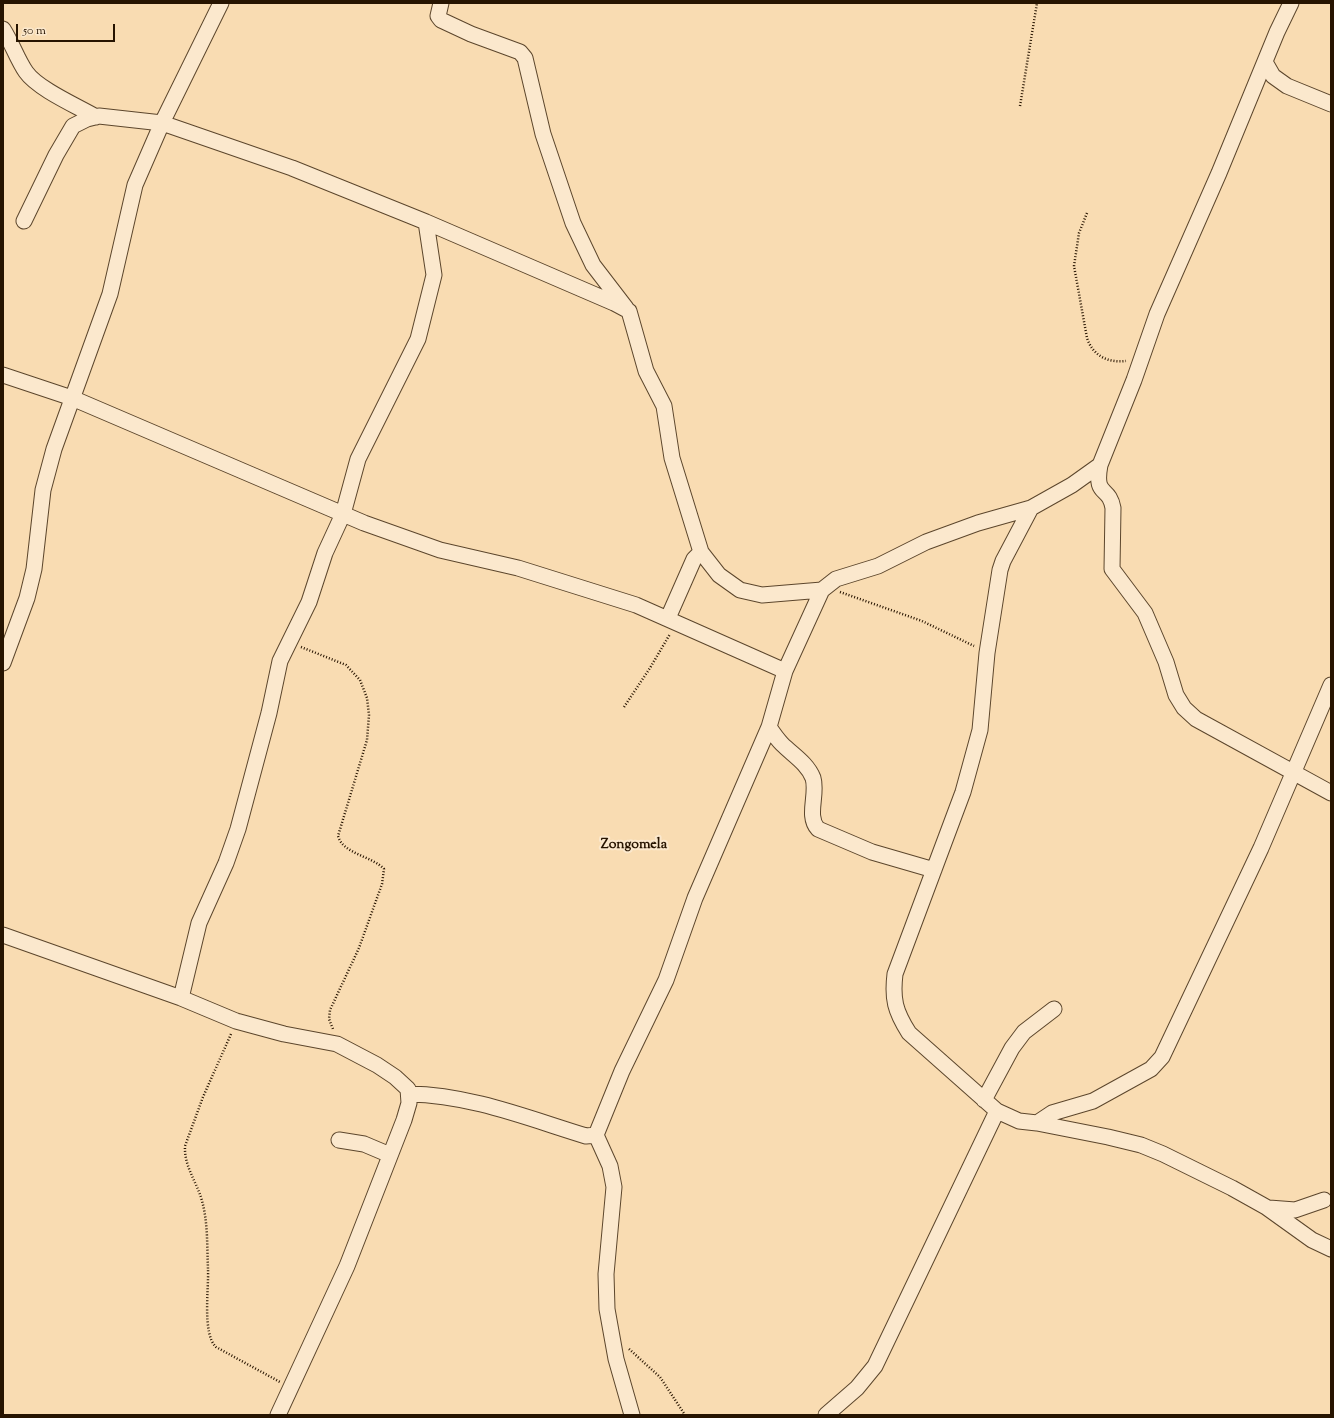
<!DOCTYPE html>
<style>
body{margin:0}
#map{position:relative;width:1334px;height:1418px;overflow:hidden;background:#f9dcb2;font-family:"Sorts Mill Goudy",serif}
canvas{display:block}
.frame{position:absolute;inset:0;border:4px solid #271400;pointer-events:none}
.scale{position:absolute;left:16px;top:24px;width:99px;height:18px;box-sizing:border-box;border:2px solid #271400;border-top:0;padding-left:5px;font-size:12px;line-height:14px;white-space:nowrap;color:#271400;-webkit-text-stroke:3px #fbe8cd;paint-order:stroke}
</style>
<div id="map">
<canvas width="1334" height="1418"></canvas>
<div class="frame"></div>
<div class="scale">50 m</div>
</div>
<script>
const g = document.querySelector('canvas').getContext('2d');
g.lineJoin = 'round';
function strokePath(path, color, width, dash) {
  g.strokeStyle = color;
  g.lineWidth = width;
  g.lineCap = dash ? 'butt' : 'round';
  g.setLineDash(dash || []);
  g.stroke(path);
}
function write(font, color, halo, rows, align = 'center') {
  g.font = font + ' "Sorts Mill Goudy",serif';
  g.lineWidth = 4;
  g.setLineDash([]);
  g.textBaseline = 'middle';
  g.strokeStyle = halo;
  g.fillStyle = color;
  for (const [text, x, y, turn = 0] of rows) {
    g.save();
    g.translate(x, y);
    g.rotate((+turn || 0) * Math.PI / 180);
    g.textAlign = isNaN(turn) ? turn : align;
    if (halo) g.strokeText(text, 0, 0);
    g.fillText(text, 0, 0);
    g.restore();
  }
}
const minor = new Path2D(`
 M441,3L438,16L441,20L471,34L520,52L525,58L543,134L573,223L593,265L626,308
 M3,29C12,43 17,59 26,72C38,89 77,106 96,117
 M1265,62L1273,76L1287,86L1331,104
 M24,221L56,155L73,126L87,119L99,116L162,123L292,168L426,222L614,303L629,311L646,371L664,406L672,458L701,552L719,575L740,590L762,595L822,590
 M3,375L72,398L364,523L440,550L518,568L636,605L785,671
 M1100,465C1094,498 1109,485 1113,508L1112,569L1145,613L1166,662L1176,695L1184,708L1196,719L1331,793
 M1031,508L1003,561L1000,570L987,653L980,730L963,792L895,974C892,999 895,1011 909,1033L997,1111L1019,1121L1037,1123L1108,1137L1141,1145L1163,1154L1232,1188L1266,1207L1312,1240L1331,1249
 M668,618L694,559L701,552
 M3,663L27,598L34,569L43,490L54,449L110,294L135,185L162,123L221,3
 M769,727C773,733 777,739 782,744C793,755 807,763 813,778C818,794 806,816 818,829L872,852L934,870
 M3,935L181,998L236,1021L284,1034L337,1044L377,1065L395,1077L408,1089L409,1103L404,1120L347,1266L278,1415
 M181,998L199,923L226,863L238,829L269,713L280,661L309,602L325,553L343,514L358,459L418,339L434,275L426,222
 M409,1094C471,1095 527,1118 586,1136L596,1135L622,1071L666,980L695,898L769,727L785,671L822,590L836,579L878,566L926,542L978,523L1031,508L1072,485L1100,465L1134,380L1157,314L1219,173L1277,32L1291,3
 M984,1100L1012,1048L1024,1032L1054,1009
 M1037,1123L1052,1113L1093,1101L1151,1069L1162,1057L1261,848L1331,685
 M596,1135L610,1166L614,1187L606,1274L607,1309L616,1359L632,1415
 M339,1140L364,1144L390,1155
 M1269,1208L1295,1210L1324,1200
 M826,1415L857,1388L875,1366L997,1111`);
strokePath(minor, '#5c462c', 17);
strokePath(new Path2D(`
 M1020,106L1037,3
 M1087,213L1079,233L1074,266L1087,338C1093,356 1108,363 1126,361
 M840,592L922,621L974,646
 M301,647L346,665L360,680L367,698L369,715L367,740L338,836C343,854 372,856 384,869L382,884L359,948L330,1010L329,1019L333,1029
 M624,707L650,668L670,634
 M231,1034L203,1097L185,1146C184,1167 197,1182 202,1201C208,1222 207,1247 208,1269C209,1287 202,1334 216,1347L280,1382
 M629,1349L660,1377L685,1415`), '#271400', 2.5, [1, 2]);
strokePath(minor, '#fbe8cd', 15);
write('bold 14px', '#271400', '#fbe8cd', [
 ["Zongomela",634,846]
]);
</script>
